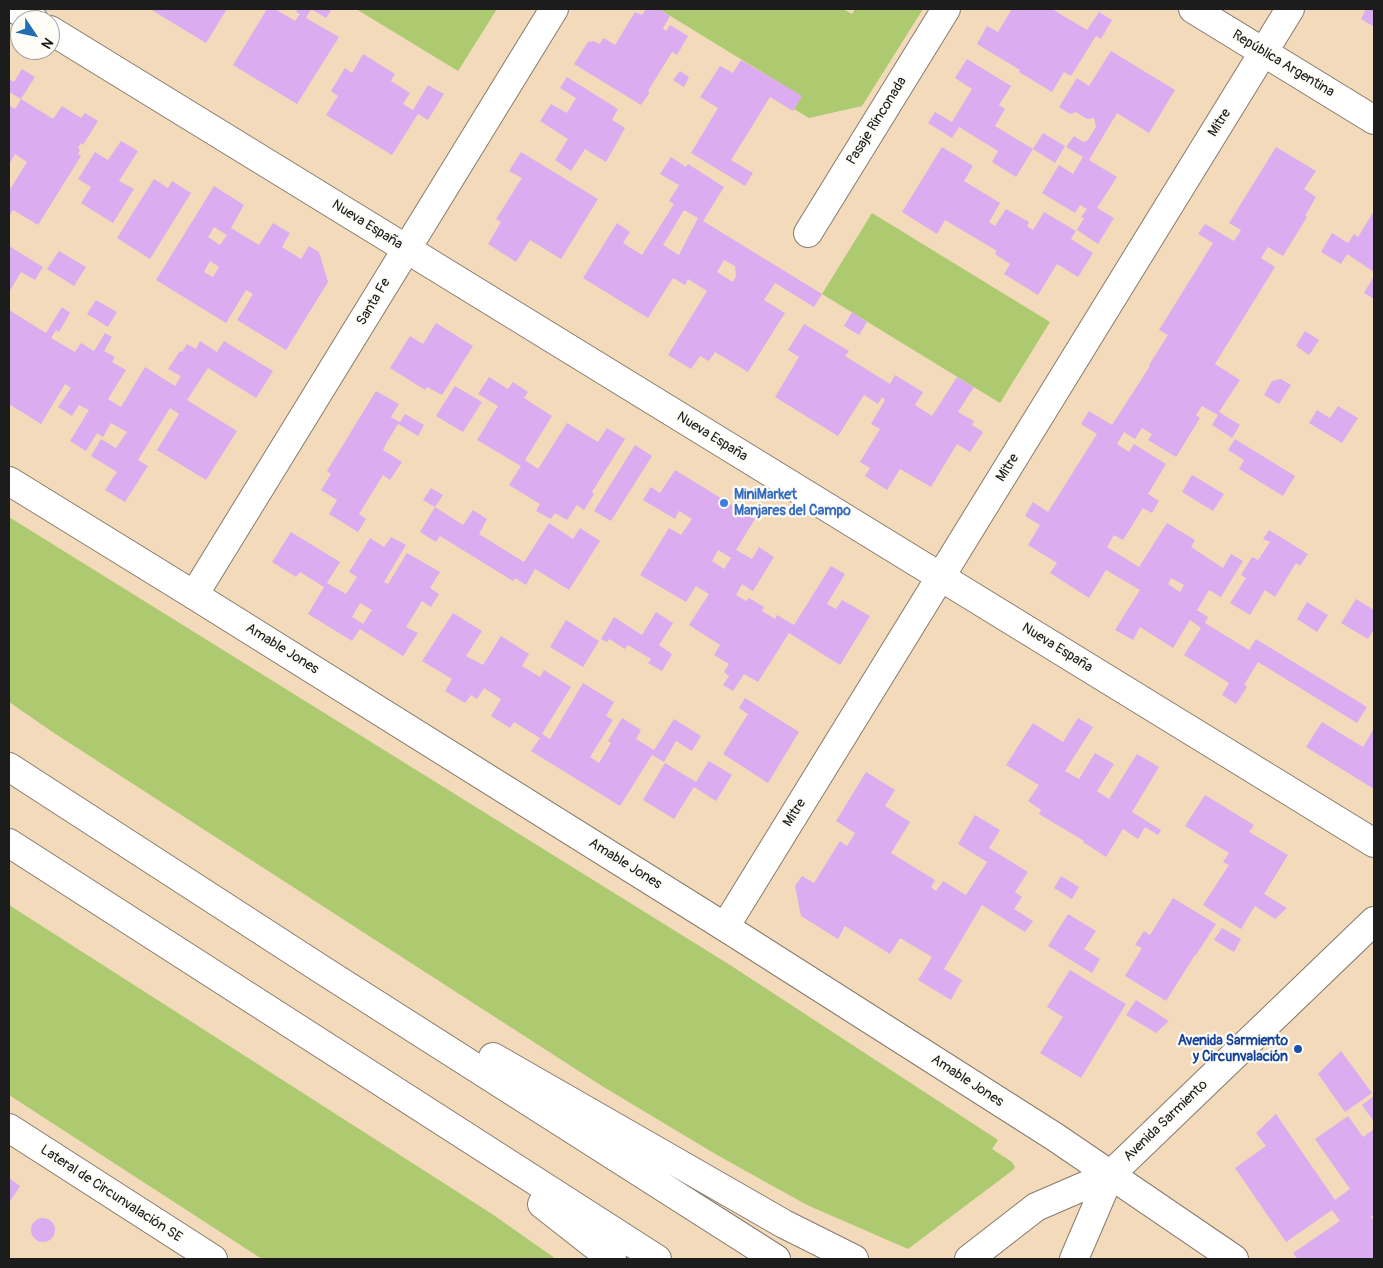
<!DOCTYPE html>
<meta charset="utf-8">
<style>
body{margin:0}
#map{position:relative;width:1383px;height:1268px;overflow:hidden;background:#f2dabb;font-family:Pangolin,sans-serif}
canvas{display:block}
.frame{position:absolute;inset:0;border:10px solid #1c1c1c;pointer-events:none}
.north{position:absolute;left:10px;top:10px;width:50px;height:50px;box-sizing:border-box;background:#fdfcf7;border:1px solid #a3a29f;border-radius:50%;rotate:124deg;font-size:14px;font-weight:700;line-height:20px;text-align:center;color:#1c1c1c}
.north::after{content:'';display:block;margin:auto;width:18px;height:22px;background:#1f6fb2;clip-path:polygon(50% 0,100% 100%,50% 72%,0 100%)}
</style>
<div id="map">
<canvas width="1383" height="1268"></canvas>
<div class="frame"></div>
<div class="north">N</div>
</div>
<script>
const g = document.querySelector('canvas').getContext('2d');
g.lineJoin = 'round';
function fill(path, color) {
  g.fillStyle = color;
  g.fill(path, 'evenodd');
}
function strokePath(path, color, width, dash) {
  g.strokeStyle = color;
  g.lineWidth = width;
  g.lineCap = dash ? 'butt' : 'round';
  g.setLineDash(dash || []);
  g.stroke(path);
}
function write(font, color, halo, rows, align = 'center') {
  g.font = font + ' Pangolin,sans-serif';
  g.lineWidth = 4.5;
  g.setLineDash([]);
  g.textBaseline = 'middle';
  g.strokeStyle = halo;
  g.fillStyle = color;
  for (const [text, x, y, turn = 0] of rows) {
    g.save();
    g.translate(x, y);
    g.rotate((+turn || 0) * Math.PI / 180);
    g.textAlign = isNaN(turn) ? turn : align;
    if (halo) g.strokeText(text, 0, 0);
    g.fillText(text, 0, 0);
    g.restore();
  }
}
fill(new Path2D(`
 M356,9H497L458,71Z
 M659,9H843L852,14L855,9H923L862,106L809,118L794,109L801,96Z
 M872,213L1050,322L1000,403L822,294Z
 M9,517L730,965L998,1140L992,1149L1012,1162L1015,1167L1013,1170L908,1249L807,1205L717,1155L602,1086L54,733L9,702Z
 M9,905L492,1214L556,1259H262L9,1095Z`), '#adca71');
fill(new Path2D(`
 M150,9H227L206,43Z
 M267,9H275L295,21L300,14L296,12L298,9H332L326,18L311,9L306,18L339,37L297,104L233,65Z
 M646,9H659L670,16L663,28L666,31L670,25L688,36L677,55L672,52L648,91L650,92L641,105L574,64L588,42L594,41L599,44L604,38L615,45L635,12L642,15Z
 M1012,9H1052L1087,30L1099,12L1112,20L1101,39L1096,36L1071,76L1064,72L1052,92L1019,72L1020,70L977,44L987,26L998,32Z
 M1366,9H1374V27L1361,19Z
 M1111,51L1175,90L1149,133L1117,113L1089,160L1117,177L1097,208L1114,218L1098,244L1077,230L1084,218L1081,217L1087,209L1080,205L1075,213L1042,193L1059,165L1073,174L1083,157L1066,147L1074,136L1083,142L1088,140L1096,127L1094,118L1087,119L1076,112L1070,114L1059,107L1077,78L1089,86Z
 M363,54L395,74L391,81L410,93L403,104L413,110L428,85L444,94L428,120L418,114L392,155L326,115L338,96L331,91L345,68L352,73Z
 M967,59L1011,86L999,105L1005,109L995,126L1033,149L1016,177L992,162L998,151L959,127L952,138L928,123L935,112L952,122L972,89L955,78Z
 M741,60L802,96L793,111L770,97L751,128L731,160L753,173L745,186L691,153L718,108L700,97L720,66L733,73Z
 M22,69L35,77L21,99L9,92V79L14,82Z
 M680,71L689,77L684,87L673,80Z
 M567,77L618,109L612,120L625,128L606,162L585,149L571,171L555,160L568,139L540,121L551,104L567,113L576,98L560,88Z
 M21,99L53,119L62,106L81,118L85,113L98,121L83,145L81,143L78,148L80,150L78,154L81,156L38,225L13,210L9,217V191L27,162L15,154L9,165V105L15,109Z
 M1043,133L1065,146L1055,163L1033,149Z
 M121,141L138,151L119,181L134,189L113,223L81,203L91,187L78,179L95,152L108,160Z
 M942,147L973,166L964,181L1000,203L989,222L995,226L1006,209L1029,222L1027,226L1033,230L1044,212L1076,231L1071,239L1093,253L1078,277L1057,264L1038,295L1004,274L1010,264L995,254L997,251L945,220L937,234L902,212Z
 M1276,147L1316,171L1304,189L1316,197L1305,216L1307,217L1283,256L1268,247L1261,258L1275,267L1215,364L1240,380L1219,412L1240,425L1232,438L1212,425L1218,415L1202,406L1196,415L1200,418L1176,457L1148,440L1152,434L1142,428L1135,439L1124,432L1117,444L1129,452L1134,444L1166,464L1148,494L1159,501L1152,513L1143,508L1123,540L1114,535L1107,547L1139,567L1167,523L1195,540L1191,547L1223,568L1231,554L1243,561L1221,597L1209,590L1197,610L1208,617L1205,623L1249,650L1256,639L1367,707L1357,723L1258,662L1244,685L1247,687L1236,704L1222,695L1229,683L1184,655L1201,628L1190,620L1173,648L1140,627L1133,640L1115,630L1140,590L1106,570L1089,598L1050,573L1057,563L1028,545L1040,525L1025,516L1033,502L1048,512L1097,434L1081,424L1089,411L1112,425L1150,366L1149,365L1168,335L1159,330L1213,243L1198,234L1205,224L1234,241L1241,230L1229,223ZM1171,578L1184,585L1180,592L1168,584Z
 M521,152L598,199L561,259L530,240L516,262L488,244L501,222L496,219L522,178L509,171Z
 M671,157L686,167L688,164L724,187L703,221L822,294L814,307L775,283L764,300L785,313L748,372L715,352L709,361L700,356L691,369L668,355L707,291L688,279L685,285L673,278L648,318L583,278L617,223L630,232L623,243L642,255L674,204L669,201L679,185L660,174ZM684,210L698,218L679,255L663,245ZM724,260L735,266L736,276L733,282L717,272Z
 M154,179L168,188L172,181L191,193L150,259L117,238Z
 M214,186L244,205L231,228L259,245L273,223L290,233L282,247L301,259L309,246L319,252L328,282L286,350L237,320L253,294L246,290L226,323L156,280ZM214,227L227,235L220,245L208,237ZM210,261L219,267L213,277L204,272Z
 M1374,211V272L1347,254L1341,264L1321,252L1332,233L1348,243L1354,234L1358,237Z
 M9,246L43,267L35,280L21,272L9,292Z
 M59,251L86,267L74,286L47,269Z
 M1374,276V299L1364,293Z
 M96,300L117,312L108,327L87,314Z
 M62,307L70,313L59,332L56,330L51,338L75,352L81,343L94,351L105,333L112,337L104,351L115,357L112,362L126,370L108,399L121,407L145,367L175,386L181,376L168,369L180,351L182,352L187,344L196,349L200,341L217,352L224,341L273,371L256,398L208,368L187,400L237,431L206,480L157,450L179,414L170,408L138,460L148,466L125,502L105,490L117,472L91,456L101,439L116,448L127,432L111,423L103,437L97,433L86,451L70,441L89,410L79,405L72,416L58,407L71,388L65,384L41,424L9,404V310L46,333Z
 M852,312L867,322L859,335L844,326Z
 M436,323L473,346L442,395L427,387L425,390L390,368L410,336L423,344Z
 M804,324L849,351L845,356L890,384L895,375L923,392L915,405L932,416L957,377L974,387L958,412L974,421L972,425L983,432L970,452L957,444L931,487L900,469L887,490L865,476L870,468L860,462L880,429L871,424L885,400L882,397L878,404L864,395L838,436L775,397L799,357L788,350Z
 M1305,331L1319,340L1309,355L1296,346Z
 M489,377L508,389L513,382L528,392L524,398L552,416L525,460L538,469L567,423L598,442L607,428L625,439L592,492L594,494L584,510L577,505L567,520L555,513L551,519L536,511L540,504L509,485L521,466L477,440L498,406L478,394Z
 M1281,379L1291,385L1279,404L1264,395L1272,381Z
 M455,386L482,402L463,432L436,416Z
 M376,391L399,404L391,417L400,422L405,414L424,425L418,436L398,424L387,442L383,450L402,462L390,480L383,475L359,514L366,519L358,532L329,514L337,500L321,490L331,474L327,471Z
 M1338,406L1358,418L1342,443L1309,423L1317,410L1330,418Z
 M1235,439L1295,476L1283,496L1239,469L1244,460L1228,450Z
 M635,445L652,456L611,521L594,511Z
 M675,470L755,519L736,550L752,559L759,547L774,557L753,591L742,584L736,595L746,601L749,598L764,607L762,611L775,619L777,615L794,625L831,566L845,574L827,604L836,609L842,600L870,616L840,665L789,633L758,682L744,674L733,691L723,685L729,676L724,672L729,664L714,655L720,645L689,625L709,594L696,586L686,602L640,575L669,528L681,535L692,519L679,511L675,519L643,500L651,487L660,493ZM718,550L731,558L724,569L712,561Z
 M1192,475L1224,494L1213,511L1182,492Z
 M431,488L443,495L435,507L423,500Z
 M435,507L463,525L473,510L487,519L479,534L524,562L549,523L573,539L580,528L600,541L569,590L535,569L526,585L515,578L513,581L440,536L436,542L420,532Z
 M1269,530L1308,554L1300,566L1296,563L1275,597L1265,590L1250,615L1230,603L1246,578L1241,575L1252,557L1258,560L1270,542L1263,539Z
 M291,532L340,562L327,583L346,594L357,577L349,572L370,538L384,547L391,537L406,545L384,582L388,584L407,553L440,572L430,588L439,594L431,607L422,601L406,627L418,633L403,656L360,629L352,641L308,614L324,587L300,572L296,577L272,562ZM360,603L372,610L363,624L352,617Z
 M1356,599L1374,610V629L1368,639L1341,623Z
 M1307,602L1328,615L1317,632L1297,619Z
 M656,612L673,623L659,645L672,654L662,671L648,663L651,659L628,645L625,649L609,639L607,642L601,639L614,617L642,635Z
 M453,613L482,631L466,656L483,665L501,636L529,654L522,666L540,677L544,670L571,687L542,734L550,739L583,683L614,702L606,716L613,720L590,757L599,763L611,743L608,741L622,718L641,730L636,739L654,750L674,719L701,736L692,751L676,741L664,762L652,755L620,806L531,751L540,738L514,722L510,728L491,716L501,699L484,688L477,699L471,695L465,703L445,691L452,679L422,661Z
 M566,620L599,641L583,667L550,647Z
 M745,698L799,732L768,783L723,754L748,714L739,708Z
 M1078,718L1093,727L1065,771L1079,779L1095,753L1114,764L1097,791L1109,799L1137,754L1159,767L1132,812L1161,830L1158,835L1145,827L1138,839L1123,829L1106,857L1083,842L1084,841L1039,814L1041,810L1028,801L1039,785L1006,765L1033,723L1063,742Z
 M1322,722L1363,747L1374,728V789L1306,747Z
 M709,761L732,775L716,801L694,787L674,819L643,800L665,763L696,782Z
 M866,772L895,790L885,806L910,822L891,853L935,880L931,887L936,891L943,881L966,895L987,862L958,844L975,815L1000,830L989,848L1028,872L1015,892L1022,897L1014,909L1033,921L1025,932L982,905L944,969L962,980L951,1000L918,980L932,957L900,938L890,954L845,926L838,939L801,916L795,886L802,876L814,883L840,841L847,846L855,833L836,821Z
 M1205,795L1254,825L1249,832L1288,855L1264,894L1287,908L1275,919L1255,906L1241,929L1203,905L1229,865L1223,862L1229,853L1185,826Z
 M1061,876L1079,887L1072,899L1054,888Z
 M1173,898L1216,924L1196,955H1195L1166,1001L1125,976L1142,948L1135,945L1144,931L1150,935Z
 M1068,914L1096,931L1084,949L1100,959L1092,973L1048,946Z
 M1222,928L1241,939L1234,952L1214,940Z
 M1070,970L1126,1004L1081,1078L1040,1053L1063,1017L1047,1007Z
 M1136,1000L1169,1021L1156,1033L1126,1015Z
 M1341,1051L1372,1093L1345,1112L1318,1074Z
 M1374,1096V1122L1362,1105Z
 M1276,1114L1335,1200L1350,1189L1315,1139L1348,1116L1363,1137L1374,1129V1215L1371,1217L1374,1221V1259H1298L1293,1253L1340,1221L1332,1210L1286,1242L1235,1168L1266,1146L1256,1133Z
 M9,1178L20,1186L9,1203Z
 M31 1230a12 12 0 1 1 24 0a12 12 0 1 1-24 0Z`), '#dbadf0');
const street = new Path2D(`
 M15,9L34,20
 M1193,9L1374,120
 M50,30L1374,843
 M808,233L946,9
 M194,595L554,9
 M725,927L1290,9
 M1110,1175L1374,921`);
const secondary = new Path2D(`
 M9,481L194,595L725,927L1055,1137L1234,1259
 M9,1128L213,1259
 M969,1259L1036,1207L1110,1175
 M1074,1259L1110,1175`);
const highway = new Path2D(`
 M9,767L324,971L776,1259
 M9,843L657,1259
 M493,1057L784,1224L854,1259
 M542,1204L612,1259`);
strokePath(street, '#877b6c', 30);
strokePath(secondary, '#877b6c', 30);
strokePath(highway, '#877b6c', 30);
strokePath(street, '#fff', 28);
strokePath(secondary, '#fff', 28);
strokePath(highway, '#fff', 28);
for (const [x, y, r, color] of [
 [724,503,5,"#3f7fe0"],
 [1298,1049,5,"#1a4fb4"]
]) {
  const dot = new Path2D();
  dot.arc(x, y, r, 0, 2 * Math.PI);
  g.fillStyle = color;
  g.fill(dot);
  strokePath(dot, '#fdfcf7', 2);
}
write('14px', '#1c1c1c', '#fdfcf7', [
 ["República Argentina",1283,64,31],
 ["Pasaje Rinconada",877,121,-58],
 ["Mitre",1220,123,-58],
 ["Nueva España",367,225,32],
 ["Santa Fe",374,302,-59],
 ["Nueva España",712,437,32],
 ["Mitre",1008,468,-58],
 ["Nueva España",1057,648,32],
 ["Amable Jones",282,649,32],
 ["Mitre",795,813,-58],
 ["Amable Jones",625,864,32],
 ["Amable Jones",967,1081,33],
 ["Avenida Sarmiento",1166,1121,-44],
 ["Lateral de Circunvalación SE",111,1194,33]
]);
write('bold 14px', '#366cbe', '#fdfcf7', [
 ["MiniMarket",734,495],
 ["Manjares del Campo",734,511]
], 'left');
write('bold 14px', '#164399', '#fdfcf7', [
 ["Avenida Sarmiento",1288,1041],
 ["y Circunvalación",1288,1057]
], 'right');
</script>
